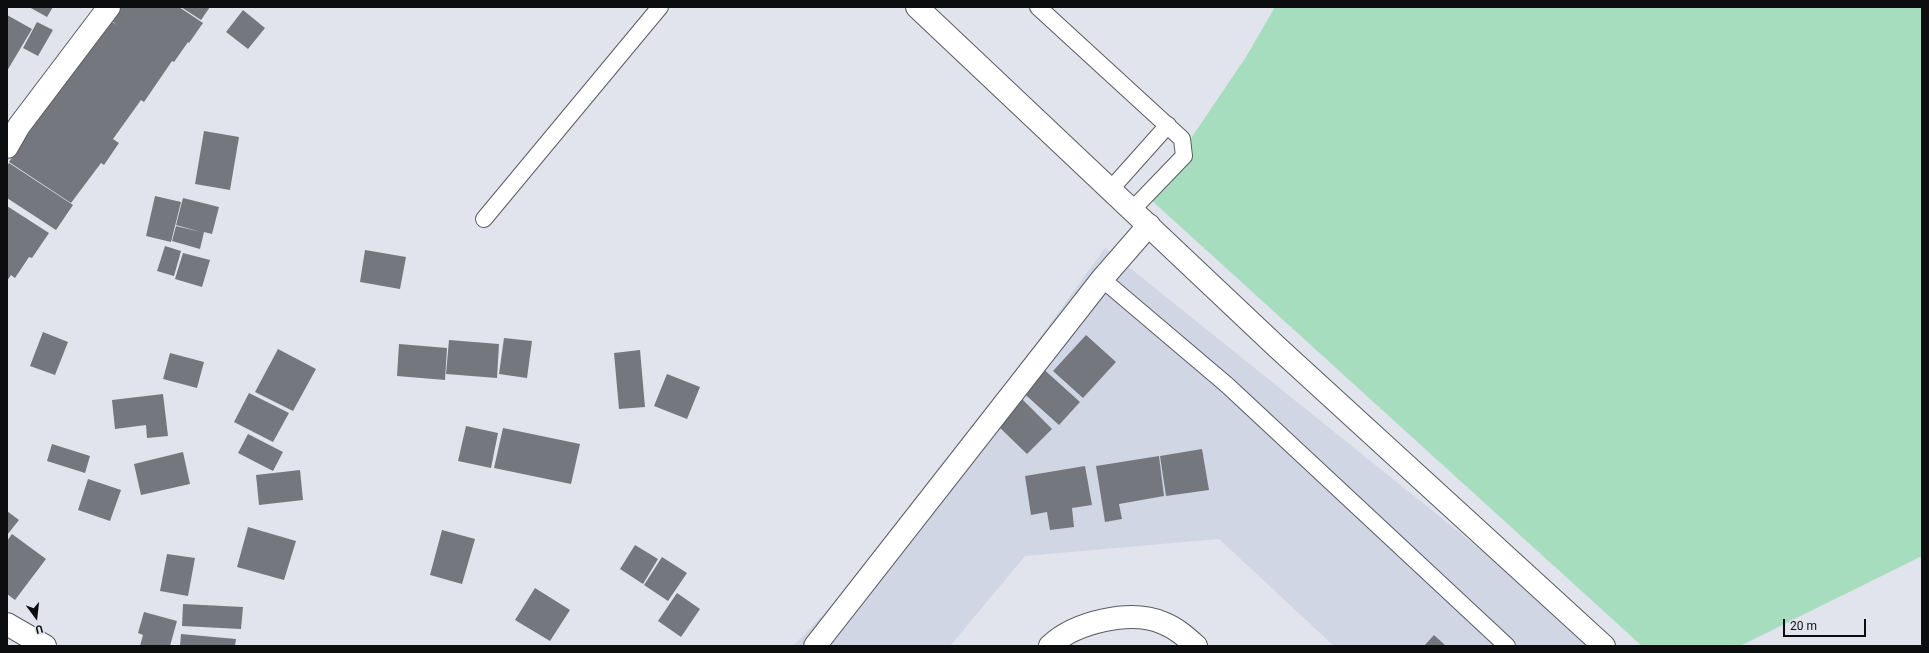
<!DOCTYPE html>
<style>
body{margin:0}
#map{position:relative;width:1929px;height:653px;overflow:hidden;background:#e1e4ec;font-family:Roboto,sans-serif}
canvas{display:block}
.frame{position:absolute;inset:0;border:8px solid #0c0d0f;pointer-events:none}
.north{position:absolute;left:16px;top:597px;width:40px;height:40px;-webkit-text-stroke:3px #e1e4ec;paint-order:stroke;rotate:165deg;font-size:11px;font-weight:700;line-height:16px;text-align:center;color:#0c0d0f}
.north::after{content:'';display:block;margin:auto;width:14px;height:18px;background:#0c0d0f;clip-path:polygon(50% 0,100% 100%,50% 72%,0 100%)}
.scale{position:absolute;left:1783px;top:619px;width:83px;height:18px;box-sizing:border-box;border:2px solid #0c0d0f;border-top:0;padding-left:5px;font-size:12px;line-height:14px;white-space:nowrap;color:#0c0d0f;-webkit-text-stroke:3px #e1e4ec;paint-order:stroke}
</style>
<div id="map">
<canvas width="1929" height="653"></canvas>
<div class="frame"></div>
<div class="north">U</div>
<div class="scale">20 m</div>
</div>
<script>
const g = document.querySelector('canvas').getContext('2d');
g.lineJoin = 'round';
function fill(path, color) {
  g.fillStyle = color;
  g.fill(path, 'evenodd');
}
function strokePath(path, color, width, dash) {
  g.strokeStyle = color;
  g.lineWidth = width;
  g.lineCap = dash ? 'butt' : 'round';
  g.setLineDash(dash || []);
  g.stroke(path);
}
fill(new Path2D(`
 M1105,248L1601,646H1334L1219,539L1025,556L950,646H793L888,547Z`), '#d1d6e4');
fill(new Path2D(`
 M1275,7H1922V556L1740,646H1642L1150,199L1246,57Z`), '#a6ddbf');
fill(new Path2D(`
 M29,7H53L47,17Z
 M114,7H179L203,23L189,43L188,42L174,62L172,61L144,102L141,100L113,139L119,143L104,165L101,163L71,203L9,162L106,18L117,25L107,17Z
 M181,7H210L201,20Z
 M243,10L265,28L248,49L226,32Z
 M7,15L32,29L7,71Z
 M37,22L53,30L38,56L23,48Z
 M204,131L239,137L230,190L195,184Z
 M9,163L73,205L56,230L7,198V166Z
 M155,196L181,202L171,242L146,236Z
 M183,198L219,207L212,234L204,232L200,249L172,241L176,226L201,232L176,225Z
 M7,206L49,233L32,258L29,257L15,278L11,275L7,281Z
 M165,246L181,251L174,276L157,271Z
 M365,250L406,257L400,289L360,282Z
 M183,253L210,260L202,287L175,279Z
 M43,332L68,342L55,375L30,366Z
 M1086,335L1116,362L1083,398L1053,371Z
 M504,338L532,341L527,378L499,374Z
 M449,340L499,344L497,378L446,374Z
 M399,344L447,348L445,380L397,376Z
 M278,349L316,369L293,411L255,392Z
 M640,350L645,407L619,409L614,353Z
 M170,353L204,362L197,388L163,379Z
 M1040,366L1080,402L1059,425L1019,389Z
 M667,374L700,387L687,419L654,406Z
 M249,393L289,413L273,442L234,422Z
 M163,394L168,436L147,438L146,425L115,429L112,400Z
 M1021,398L1052,429L1027,454L996,424Z
 M466,426L498,433L491,468L458,461Z
 M503,428L580,444L571,484L494,468Z
 M248,434L283,452L273,471L238,453Z
 M52,444L90,456L85,473L47,461Z
 M1202,449L1209,490L1166,496L1160,456Z
 M183,452L190,484L141,495L134,464Z
 M1159,456L1164,496L1119,504L1122,519L1105,522L1096,466Z
 M1085,466L1092,505L1072,508L1074,527L1050,530L1047,512L1031,515L1025,476Z
 M300,470L303,500L259,505L256,475Z
 M88,479L121,490L110,521L78,510Z
 M7,511L19,520L7,535Z
 M248,527L296,541L284,580L237,567Z
 M442,530L475,539L462,584L430,575Z
 M12,534L46,559L15,600L7,594V541Z
 M635,545L658,559L643,584L620,569Z
 M167,554L195,558L188,596L160,591Z
 M662,557L687,573L668,601L644,585Z
 M535,588L570,610L550,641L515,620Z
 M677,593L700,609L681,637L658,621Z
 M183,604L243,607L241,629L182,626Z
 M144,612L177,621L170,646H140L143,635L138,633Z
 M181,634L236,639L235,646H180Z
 M1434,635L1446,646H1424Z`), '#75777e');
const lane = new Path2D(`
 M1038,7L1182,139L1184,156L1132,210
 M1110,190L1168,125
 M484,219L660,7
 M1102,279L1227,385L1507,646`);
const street = new Path2D(`
 M7,147L19,126L109,7
 M7,624L45,646
 M815,646L1102,279L1149,225
 M1050,646C1075,622 1131,609 1163,623C1176,628 1186,637 1196,646`);
const secondary = new Path2D(`
 M917,7L1278,348L1604,646`);
strokePath(lane, '#5a5c63', 18);
strokePath(street, '#5a5c63', 24);
strokePath(secondary, '#5a5c63', 24);
strokePath(lane, '#fff', 16);
strokePath(street, '#fff', 22);
strokePath(secondary, '#fff', 22);
</script>
